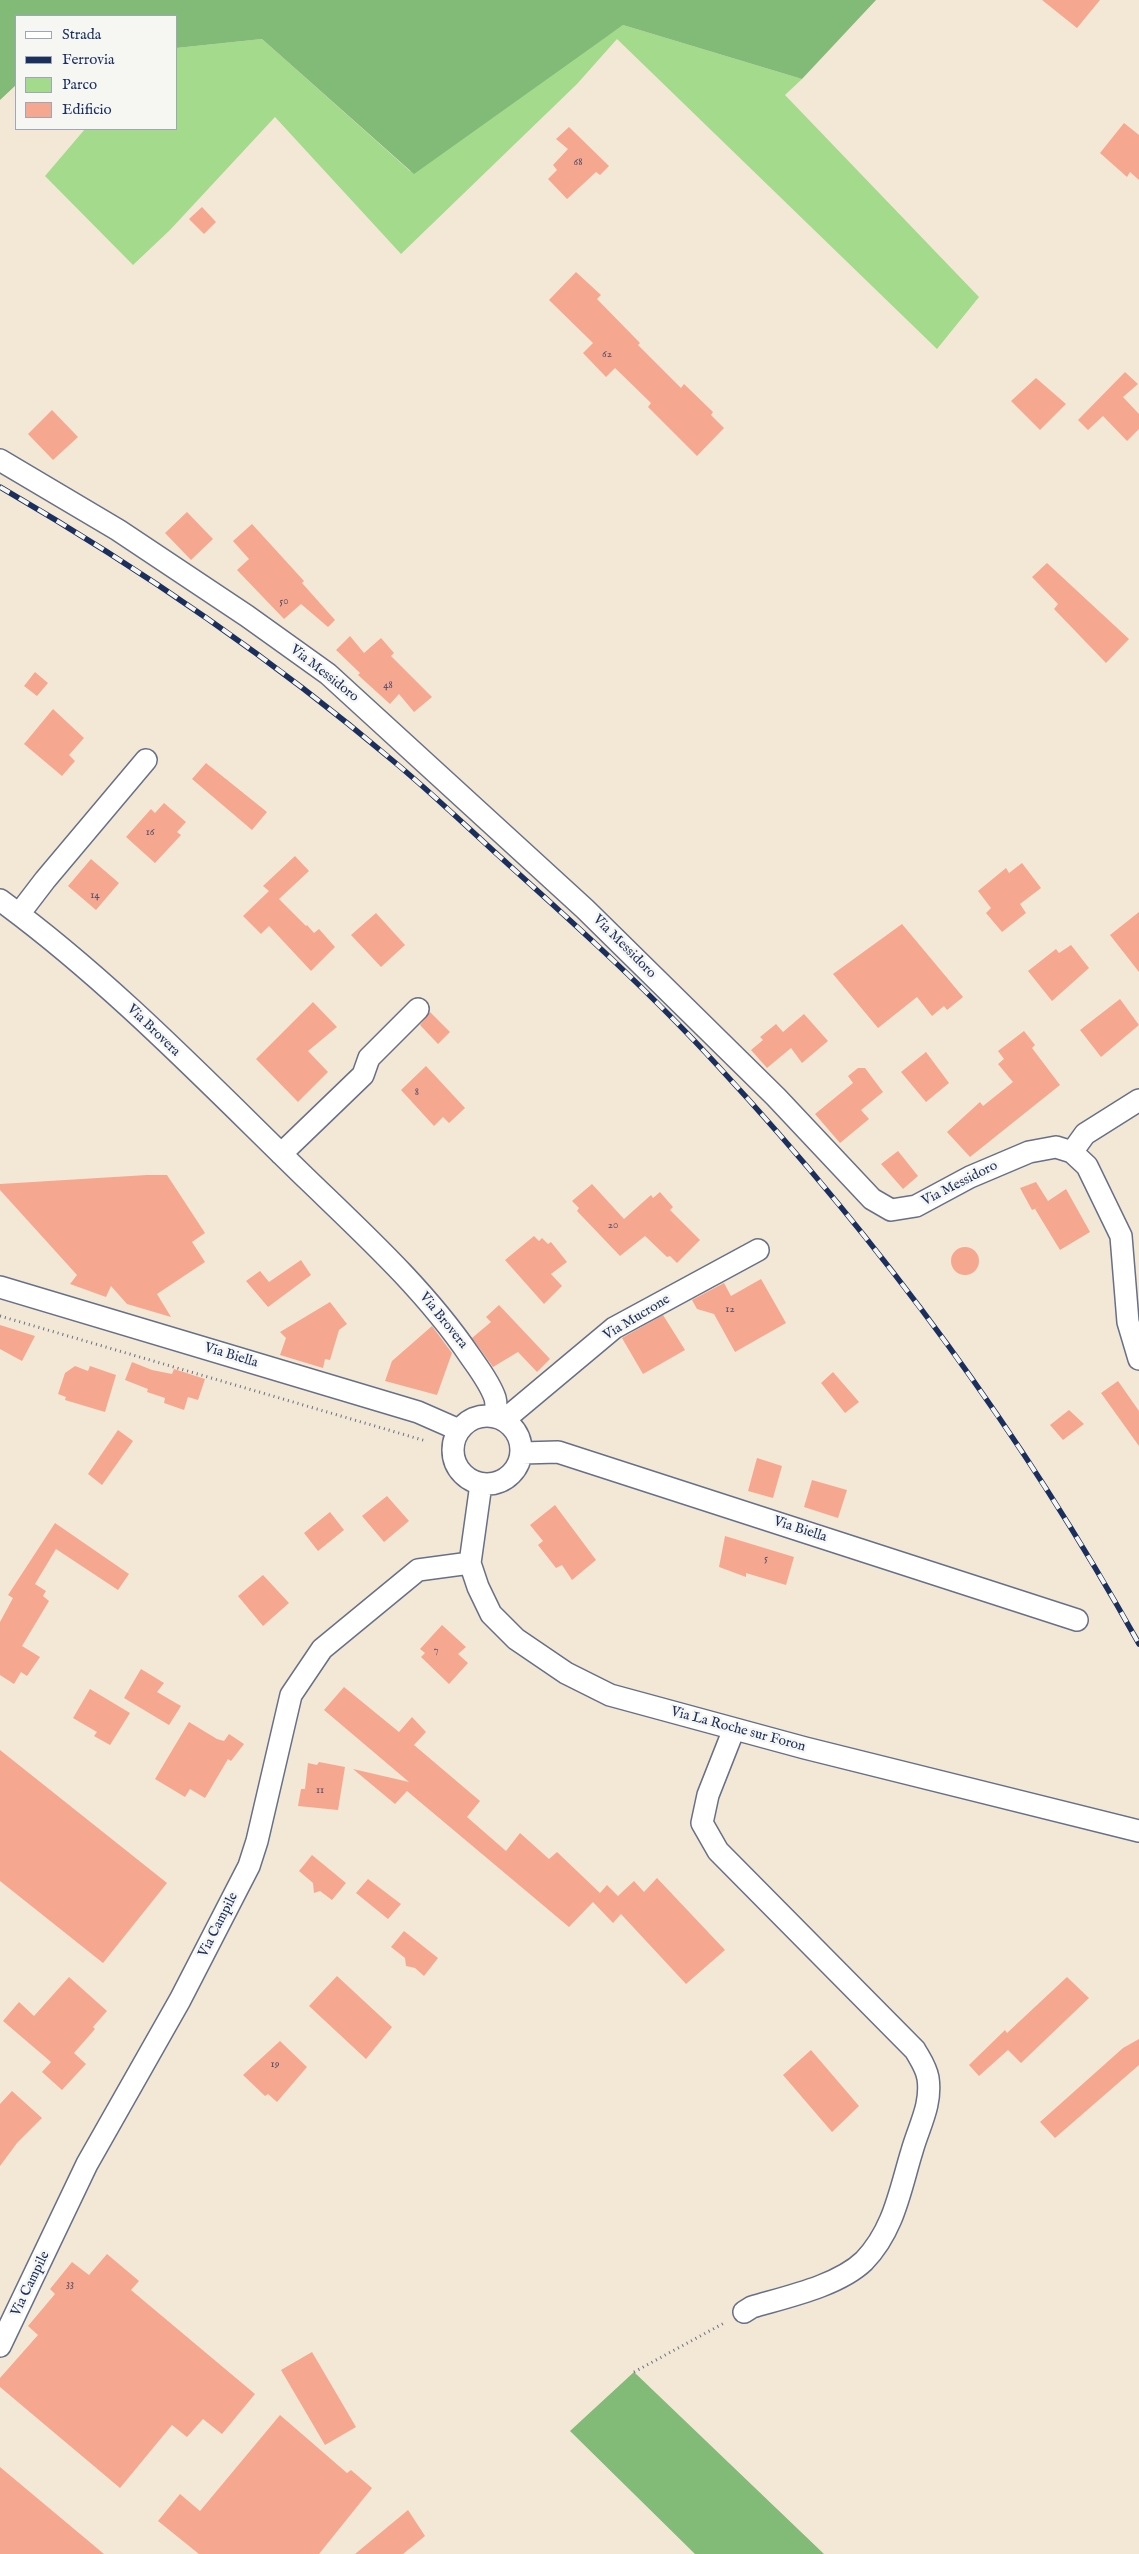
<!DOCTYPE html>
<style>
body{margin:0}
#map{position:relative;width:1139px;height:2554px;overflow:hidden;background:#f3e8d5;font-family:"IM FELL English",serif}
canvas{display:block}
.legend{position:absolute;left:15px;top:15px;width:162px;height:115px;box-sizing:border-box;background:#f6f6f2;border:1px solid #9ea6b7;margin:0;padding:6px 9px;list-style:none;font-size:15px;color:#1b2f5e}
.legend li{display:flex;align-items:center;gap:10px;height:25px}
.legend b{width:25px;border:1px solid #9ea6b7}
</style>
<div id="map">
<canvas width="1139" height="2554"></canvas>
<ul class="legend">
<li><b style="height:6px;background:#fff"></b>Strada</li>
<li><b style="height:6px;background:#1b2f5e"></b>Ferrovia</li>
<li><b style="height:14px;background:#a3da8b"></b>Parco</li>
<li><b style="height:14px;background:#f6a78f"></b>Edificio</li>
</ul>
</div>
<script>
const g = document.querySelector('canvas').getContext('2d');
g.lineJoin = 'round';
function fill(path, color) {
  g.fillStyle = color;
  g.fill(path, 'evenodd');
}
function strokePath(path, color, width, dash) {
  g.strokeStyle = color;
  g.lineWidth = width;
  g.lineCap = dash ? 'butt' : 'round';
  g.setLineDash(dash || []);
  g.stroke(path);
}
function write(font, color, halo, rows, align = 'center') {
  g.font = font + ' "IM FELL English",serif';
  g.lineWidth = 5;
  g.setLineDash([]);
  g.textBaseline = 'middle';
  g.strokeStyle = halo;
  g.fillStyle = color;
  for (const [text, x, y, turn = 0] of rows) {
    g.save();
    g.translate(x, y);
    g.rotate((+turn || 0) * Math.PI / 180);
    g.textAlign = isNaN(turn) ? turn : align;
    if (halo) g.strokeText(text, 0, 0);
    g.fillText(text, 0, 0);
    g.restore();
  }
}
fill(new Path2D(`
 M623,25L802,79L785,95L979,297L937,349L617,39L577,84L401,254L275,117L170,230L133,265L45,176L85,129H176V48L262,39L410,171Z`), '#a3da8b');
fill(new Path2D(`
 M0,0H876L802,79L623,25L414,174L262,39L176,48V16H16V85L0,100Z
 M634,2372L824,2554H695L570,2431Z`), '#82ba77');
fill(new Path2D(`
 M1042,0H1100L1077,28Z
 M1124,123L1139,135V180L1130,172L1127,177L1100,153Z
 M569,127L609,166L600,175L596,172L567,199L548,179L557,170L553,165L568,149L556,139Z
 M202,207L216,222L204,234L189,219Z
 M576,272L601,295L597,299L640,343L638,345L681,388L684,384L713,412L711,415L724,428L697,456L648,407L651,403L615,368L606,377L583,353L593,343L549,300Z
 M1125,372L1138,384L1123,397L1139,414V429L1127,441L1103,416L1088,430L1078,420Z
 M1036,378L1066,404L1040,430L1011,401Z
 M52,410L78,437L53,460L28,434Z
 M187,512L213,539L191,560L165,533Z
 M252,524L304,581L302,583L335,620L328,627L301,604L284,619L237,570L249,559L233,541Z
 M1047,563L1129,639L1106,663L1054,609L1058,604L1032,577Z
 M350,636L364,653L381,638L394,653L391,656L432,697L414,712L399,694L390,704L358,675L360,673L336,650Z
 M35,672L48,683L37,696L24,686Z
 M53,709L84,738L69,755L75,761L62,776L24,744Z
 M206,763L267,812L252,830L192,779Z
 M164,803L186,822L177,832L181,835L155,863L126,837L151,809L155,813Z
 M295,856L309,871L279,899L306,926L307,925L314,933L319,929L335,947L311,971L269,926L261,934L243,916L269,891L263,886Z
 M91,859L119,883L96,910L68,886Z
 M1022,863L1041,888L1020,904L1026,913L1002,932L986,913L991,908L978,891L1006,868L1009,873Z
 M1139,912V972L1110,935Z
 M376,913L405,945L381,967L351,935Z
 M902,924L963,997L947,1010L944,1006L932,1016L917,997L878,1028L833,974Z
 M1071,945L1089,968L1052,1001L1028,971L1056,949L1059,953Z
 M1120,999L1139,1025L1101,1057L1080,1030Z
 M313,1002L337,1027L308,1051L328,1072L298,1102L256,1059Z
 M430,1012L450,1032L438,1044L420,1025Z
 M804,1014L828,1041L802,1063L791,1048L767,1068L751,1050L763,1040L760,1037L776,1024L783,1032Z
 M1024,1031L1035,1045L1032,1048L1060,1085L970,1157L947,1132L980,1102L983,1106L1013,1082L998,1064L1004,1059L998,1051Z
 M926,1052L949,1083L926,1102L901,1072Z
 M426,1066L465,1108L449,1123L443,1117L434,1126L401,1090Z
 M858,1068H865L883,1092L861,1110L869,1119L840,1143L815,1114L853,1083L848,1076Z
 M898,1151L918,1176L903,1189L881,1164Z
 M147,1175H167L205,1233L192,1242L205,1262L157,1294L171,1317L127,1304L111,1286L106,1297L70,1284L77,1275L0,1190V1184Z
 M1036,1182L1048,1201L1066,1189L1090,1232L1060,1250L1035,1209L1039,1207L1032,1210L1020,1188Z
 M592,1184L624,1219L651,1195L653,1198L660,1192L673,1207L670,1210L700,1240L677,1263L670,1256L667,1257L645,1236L620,1256L577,1211L579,1208L572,1201Z
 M534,1236L539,1241L542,1238L548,1244L551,1242L567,1262L551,1274L562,1286L544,1304L505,1260Z
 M951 1261a14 14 0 1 1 28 0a14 14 0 1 1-28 0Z
 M301,1260L311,1275L268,1307L246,1281L260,1271L269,1282Z
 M761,1279L786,1323L735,1352L714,1314L697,1309L692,1300L724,1283L731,1296Z
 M330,1302L347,1324L339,1330L330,1360L325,1359L323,1368L280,1355L286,1338L280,1332Z
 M499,1305L550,1359L537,1372L518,1352L493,1367L472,1338L491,1322L486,1317Z
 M663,1315L685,1350L643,1374L622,1338Z
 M0,1325L35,1336L22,1361L0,1349Z
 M432,1326L452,1353L437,1395L385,1381L392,1361Z
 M132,1362L152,1370L172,1374L174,1369L205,1379L198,1400L188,1397L184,1410L164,1403L165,1398L147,1392L148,1389L125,1380Z
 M75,1366L88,1371L90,1366L116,1375L105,1412L65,1400L66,1397L58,1394L65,1373Z
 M833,1372L859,1402L845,1413L821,1383Z
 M1118,1381L1139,1411V1446L1101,1393Z
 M1069,1410L1084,1424L1063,1440L1050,1425Z
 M118,1430L133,1441L102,1485L88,1474Z
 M757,1458L782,1466L773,1498L748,1491Z
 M812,1480L847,1490L838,1518L804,1507Z
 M387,1496L409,1521L384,1542L362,1516Z
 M555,1505L596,1560L572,1580L562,1565L556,1568L538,1545L543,1541L530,1525Z
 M330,1512L344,1530L318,1551L304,1533Z
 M55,1523L129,1574L118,1590L56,1549L35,1584L46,1591L43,1596L49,1601L22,1646L40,1657L27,1676L21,1672L14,1684L0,1675V1622L13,1598L8,1595Z
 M725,1536L794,1557L786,1585L746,1573V1577L719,1567Z
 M263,1575L289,1603L263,1626L238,1596Z
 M442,1625L466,1647L458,1654L468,1663L449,1684L421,1657L425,1653L420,1649Z
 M141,1669L164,1683L157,1692L181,1706L169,1725L124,1698Z
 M344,1687L399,1732L412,1717L426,1732L414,1745L480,1801L467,1817L506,1851L520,1833L549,1859L557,1852L600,1893L607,1885L618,1896L634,1881L644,1892L657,1878L725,1950L686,1984L621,1914L613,1923L593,1902L569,1927L407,1791L395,1804L353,1769L409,1782L324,1710Z
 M90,1689L130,1713L110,1745L94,1736L97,1732L73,1718Z
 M189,1722L217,1739L224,1741L229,1734L244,1744L231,1761L228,1759L205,1798L190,1789L185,1797L155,1779Z
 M0,1750L167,1883L103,1963L0,1881Z
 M319,1762L345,1767L338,1810L298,1806L301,1789H305L308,1763L317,1765Z
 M312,1855L346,1883L332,1900L320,1891L314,1893L313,1883L299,1871Z
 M368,1879L401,1904L388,1919L356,1893Z
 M404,1931L438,1958L424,1976L415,1968L406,1966L405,1958L391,1947Z
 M337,1976L392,2027L366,2059L309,2006Z
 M69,1977L107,2011L93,2027L95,2029L74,2053L86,2064L62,2090L42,2072L51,2062L3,2021L19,2002L34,2016Z
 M1067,1977L1089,1998L1021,2063L1008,2050L979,2076L969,2065L1005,2030L1007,2033Z
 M1139,2039V2065L1055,2138L1040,2122L1123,2048Z
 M280,2041L307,2067L277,2102L268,2094L265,2096L243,2075Z
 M811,2050L859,2106L832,2132L783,2075Z
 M12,2091L42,2118L17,2143L0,2166V2104Z
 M107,2254L139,2281L131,2290L255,2394L222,2434L203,2419L187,2437L172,2425L120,2488L0,2387V2378L38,2335L28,2326L55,2294L50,2289L72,2262L89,2275Z
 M312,2352L356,2427L325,2445L281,2370Z
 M280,2415L347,2473L351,2470L372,2488L319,2554H199L158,2521L180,2494L200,2511Z
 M0,2467L104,2554H0Z
 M408,2510L425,2536L403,2554H355Z`), '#f6a78f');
const minor = new Path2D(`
 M0,460L118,530L247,616L328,674L585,909L776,1097L872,1199L891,1210L916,1206L970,1177L1029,1152L1056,1147L1072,1152L1087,1166L1121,1236L1128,1322L1139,1359
 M0,900C112,982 210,1085 309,1181C366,1236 426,1291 470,1356C479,1369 490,1383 495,1398C497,1405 496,1410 494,1417
 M19,914L45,880L146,760
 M1072,1152L1085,1134L1139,1100
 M281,1154L363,1075L369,1058L418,1009
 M0,1287L418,1412L459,1430
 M453 1450a34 34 0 1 1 68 0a34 34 0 1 1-68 0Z
 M504,1420L614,1328L758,1250
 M522,1453L558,1452L1077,1620
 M481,1484L470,1563L478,1587L491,1614L516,1639L566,1673L610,1695L805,1748L1139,1831
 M734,1729L708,1795L702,1823L718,1851L915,2050C920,2059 926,2067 928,2078C932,2105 919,2126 912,2151C900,2190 894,2230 864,2261C838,2286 786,2297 752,2307L744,2312
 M0,2346L87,2164L180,2000L249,1866L257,1841L291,1695L322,1649L418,1570L470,1563`);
strokePath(minor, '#677088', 24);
strokePath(new Path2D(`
 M0,1316L426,1441
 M634,2372L726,2322`), '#677088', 3, [1, 4]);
strokePath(minor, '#fff', 21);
const rail = new Path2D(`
 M0,487C138,567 270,657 392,760C432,793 470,830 509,865C580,929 652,994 717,1065C879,1240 1023,1435 1139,1644`);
strokePath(rail, '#1b2f5e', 5.5);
strokePath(rail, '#f6f6f2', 4, [11]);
write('11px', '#524d6a', null, [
 ["68",578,163],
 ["62",607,355],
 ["50",284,602],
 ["48",388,686],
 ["16",150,833],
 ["14",95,896],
 ["8",417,1093],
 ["20",613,1226],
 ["12",730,1310],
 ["5",766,1559],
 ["7",436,1651],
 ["11",320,1791],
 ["19",275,2065],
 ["33",70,2285]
]);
write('14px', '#1b2f5e', '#f6f6f2', [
 ["Via Messidoro",324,674,38],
 ["Via Messidoro",624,947,45],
 ["Via Brovera",153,1031,44],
 ["Via Messidoro",960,1184,-27],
 ["Via Mucrone",637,1318,-31],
 ["Via Brovera",443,1321,51],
 ["Via Biella",231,1356,17],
 ["Via Biella",800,1530,18],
 ["Via La Roche sur Foron",738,1730,15],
 ["Via Campile",219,1925,-63],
 ["Via Campile",31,2284,-64]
]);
</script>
